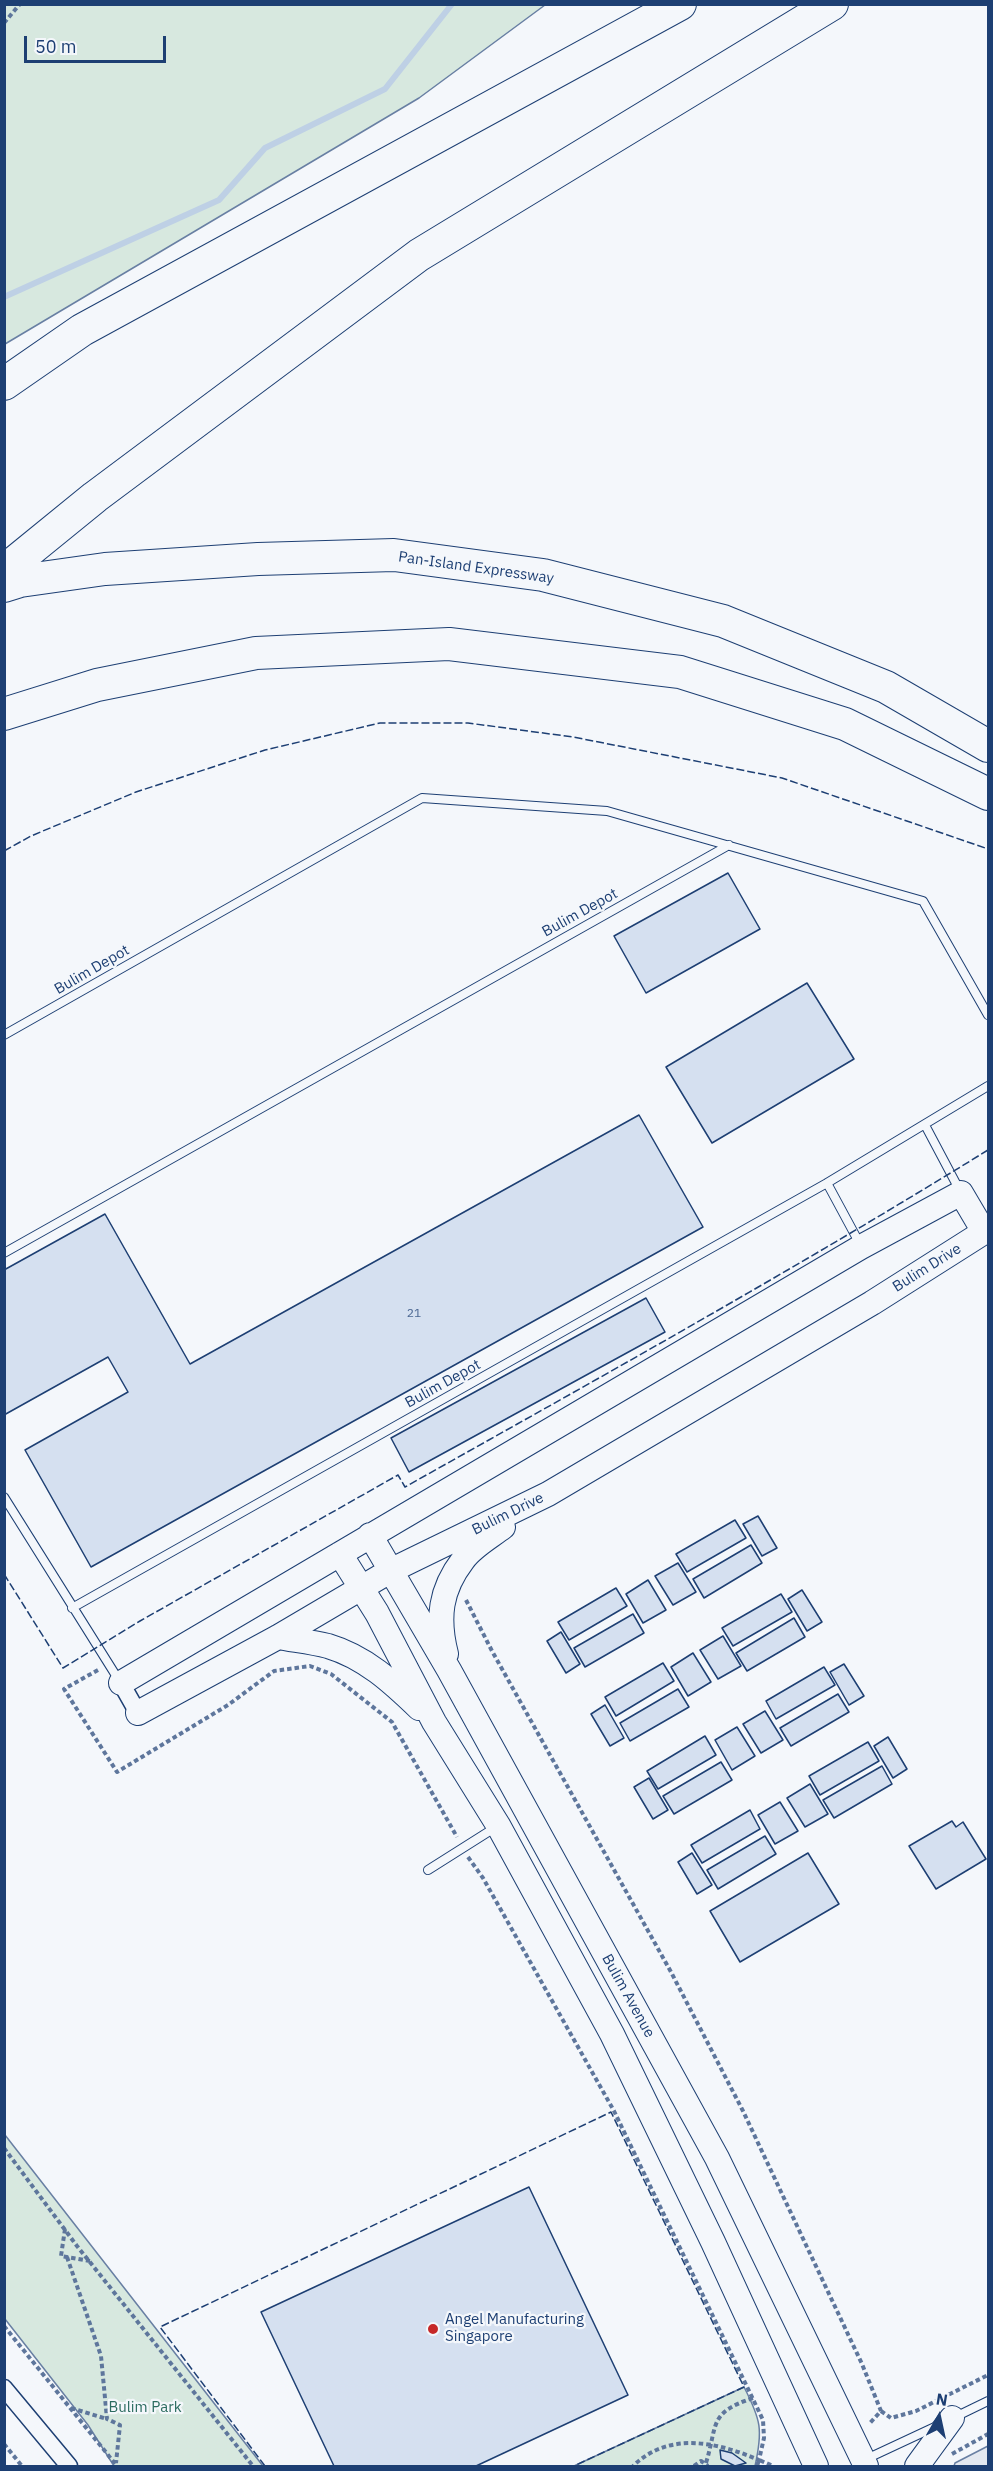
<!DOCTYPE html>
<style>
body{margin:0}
#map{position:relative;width:993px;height:2471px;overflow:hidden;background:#f4f7fb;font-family:"IBM Plex Sans",sans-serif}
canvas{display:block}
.frame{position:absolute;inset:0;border:6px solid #1d3f73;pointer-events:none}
.north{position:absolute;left:909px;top:2387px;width:60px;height:60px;-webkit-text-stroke:4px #f4f7fb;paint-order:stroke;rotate:9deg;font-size:16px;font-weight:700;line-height:24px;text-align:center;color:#1d3f73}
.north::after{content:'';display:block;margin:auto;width:21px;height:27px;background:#1d3f73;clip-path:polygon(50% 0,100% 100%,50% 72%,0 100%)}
.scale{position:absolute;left:24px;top:36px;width:142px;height:27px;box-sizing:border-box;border:3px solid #1d3f73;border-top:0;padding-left:8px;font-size:18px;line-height:21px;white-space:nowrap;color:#1d3f73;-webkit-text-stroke:4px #f4f7fb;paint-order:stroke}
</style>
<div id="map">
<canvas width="993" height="2471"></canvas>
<div class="frame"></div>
<div class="north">N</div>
<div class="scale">50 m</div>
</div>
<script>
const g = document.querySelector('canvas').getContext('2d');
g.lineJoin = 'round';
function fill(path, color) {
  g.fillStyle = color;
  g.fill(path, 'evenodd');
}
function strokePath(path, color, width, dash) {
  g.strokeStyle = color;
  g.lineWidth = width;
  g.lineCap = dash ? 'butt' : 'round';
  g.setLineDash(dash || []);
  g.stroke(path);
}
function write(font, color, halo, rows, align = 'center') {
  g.font = font + ' "IBM Plex Sans",sans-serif';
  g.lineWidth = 4.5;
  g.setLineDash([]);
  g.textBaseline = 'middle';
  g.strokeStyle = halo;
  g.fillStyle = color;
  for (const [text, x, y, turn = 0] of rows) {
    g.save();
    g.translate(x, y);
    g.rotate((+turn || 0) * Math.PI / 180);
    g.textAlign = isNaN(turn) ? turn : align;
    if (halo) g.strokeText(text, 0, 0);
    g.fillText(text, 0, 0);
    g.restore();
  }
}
const green = new Path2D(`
 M5,4H545V5L419,98L5,344Z
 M5,2135L263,2466H114L88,2425L5,2319Z
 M744,2387C761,2420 763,2430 755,2466H574Z`);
fill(green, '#d7e8df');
strokePath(green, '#687fa3', 1.5);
const parking = new Path2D(`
 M988,2446V2466H954L955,2463Z`);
fill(parking, '#e3e8f0');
strokePath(parking, '#687fa3', 1.5);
strokePath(new Path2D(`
 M4,297L219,200L265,148L385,89L452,4`), '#bed0e5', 6);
const building = new Path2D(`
 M728,873L760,929L646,993L614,936Z
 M807,983L854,1059L712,1143L666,1067Z
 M639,1115L703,1227L91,1567L25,1450L128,1392L108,1357L4,1415V1270L105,1214L190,1364Z
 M646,1298L665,1332L409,1472L391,1438Z
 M758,1516L777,1548L762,1556L743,1524Z
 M735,1520L746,1538L687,1572L676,1554Z
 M751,1545L762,1563L704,1598L693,1579Z
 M678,1563L696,1592L673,1605L655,1576Z
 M648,1580L666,1610L643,1623L626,1594Z
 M616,1588L627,1606L569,1640L558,1622Z
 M802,1590L822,1622L807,1631L788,1599Z
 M781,1594L792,1612L733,1646L722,1628Z
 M633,1614L644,1633L585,1667L574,1648Z
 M794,1618L805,1637L747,1671L736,1653Z
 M561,1632L580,1664L566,1673L547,1641Z
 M723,1636L741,1666L718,1679L700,1650Z
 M693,1653L711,1682L688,1696L671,1667Z
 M663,1663L674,1681L616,1716L605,1697Z
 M844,1664L864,1696L849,1705L830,1672Z
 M824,1667L835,1685L776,1719L766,1701Z
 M678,1689L689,1707L630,1741L620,1723Z
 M838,1694L849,1712L791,1746L780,1728Z
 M605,1705L624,1738L610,1746L591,1714Z
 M765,1711L783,1740L761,1753L743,1724Z
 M737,1727L755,1756L732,1770L715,1740Z
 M705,1736L716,1755L658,1789L647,1771Z
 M888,1737L907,1769L893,1778L874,1746Z
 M868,1742L879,1761L820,1795L809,1776Z
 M721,1762L732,1780L674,1814L663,1796Z
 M882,1766L892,1784L834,1818L823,1800Z
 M649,1778L668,1810L653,1819L634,1787Z
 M810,1784L828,1814L805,1827L787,1798Z
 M780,1802L798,1831L775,1844L758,1815Z
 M750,1810L760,1829L702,1863L691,1845Z
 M952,1821L956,1827L963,1822L986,1859L936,1889L909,1846Z
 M765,1836L776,1854L718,1889L707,1870Z
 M692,1853L712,1885L697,1894L678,1862Z
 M808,1853L839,1904L740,1962L710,1911Z
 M529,2187L628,2395L476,2466H334L261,2312Z
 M720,2450L732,2453L746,2463L735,2466L721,2459Z`);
fill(building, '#d5e0f0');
strokePath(building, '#1d3f73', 1.5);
const lane = new Path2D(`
 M4,1035L422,798L607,811L923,901L988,1015
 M925,1125L960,1191
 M827,1183L861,1246
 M4,1253L729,845
 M4,1497L120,1682
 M72,1608L827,1183L988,1086
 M428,1870L496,1827
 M953,2418L988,2401
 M864,2460L939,2425`);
const street = new Path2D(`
 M121,1683L138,1713
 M4,2388L69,2466`);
const secondary = new Path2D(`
 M370,1535L449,1670L717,2158L866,2466
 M340,1554L377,1613L434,1722L498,1825L612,2034L713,2242L816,2466
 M278,1637C294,1640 312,1642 328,1646C365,1657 392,1682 419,1708
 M446,1654C437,1618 440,1590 463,1560C472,1547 490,1537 503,1527
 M121,1683L861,1247L961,1193L984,1232L872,1303L548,1494L390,1571L278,1637L138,1713
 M917,2466L952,2418`);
const highway = new Path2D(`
 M4,384L82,330L680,4
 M4,571L95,497L419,255L832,4
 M4,586L20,581L105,569L258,559L394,555L543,575L723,621L886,687L988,746
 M4,714L97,685L256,653L449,644L680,672L845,724L988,794`);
strokePath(lane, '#1d3f73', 10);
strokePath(street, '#1d3f73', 19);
strokePath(secondary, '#1d3f73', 26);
strokePath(highway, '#1d3f73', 34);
strokePath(new Path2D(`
 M4,23L20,4
 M466,1600L492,1651L671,1972L743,2111L862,2364L881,2411L869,2424
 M98,1670L64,1689L117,1772L228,1705L274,1671L310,1666L331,1674L392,1722L457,1837
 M468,1857L483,1878L614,2111L763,2420L764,2438L759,2460C717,2442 669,2431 633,2466
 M4,2148L77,2246L253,2466
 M65,2229L61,2256L90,2261
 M67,2257L101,2356L107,2419L120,2425L116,2463
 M4,2326L117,2466
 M71,2408L107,2419
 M881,2411L891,2418L916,2411L988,2375
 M4,2444L22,2466
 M952,2454L988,2434
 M706,2463C718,2424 708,2413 753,2398
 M694,2466L701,2461L708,2466
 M757,2466L759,2460L773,2466`), '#5e769c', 4, [4.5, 3]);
strokePath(lane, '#f4f7fb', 8);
strokePath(street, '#f4f7fb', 16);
strokePath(secondary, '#f4f7fb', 24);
strokePath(highway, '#f4f7fb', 32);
strokePath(new Path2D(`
 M4,851L31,836L136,792L265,750L380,723H468L573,737L782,778L988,849
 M4,1574L63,1668L140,1621L398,1475L405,1487C601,1377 797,1268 988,1150
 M265,2466L160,2327L611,2112L744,2387L574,2466`), '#1d3f73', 1.5, [8, 3]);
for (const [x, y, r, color] of [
 [433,2329,6,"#c62828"]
]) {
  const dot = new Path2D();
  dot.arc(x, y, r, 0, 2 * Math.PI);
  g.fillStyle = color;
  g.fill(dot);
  strokePath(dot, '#f4f7fb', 2);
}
write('12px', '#4b6792', null, [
 ["21",414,1314]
]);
write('15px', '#1d3f73', '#f4f7fb', [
 ["Pan-Island Expressway",476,568,8],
 ["Bulim Depot",580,913,-29],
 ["Bulim Depot",92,970,-30],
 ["Bulim Drive",927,1268,-32],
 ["Bulim Depot",443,1384,-29],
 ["Bulim Drive",508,1514,-26],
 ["Bulim Avenue",628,1996,61]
]);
write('15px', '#1d3f73', '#f4f7fb', [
 ["Angel Manufacturing",445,2320],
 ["Singapore",445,2337]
], 'left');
write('15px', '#2c6c60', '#f4f7fb', [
 ["Bulim Park",145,2408]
]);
</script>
